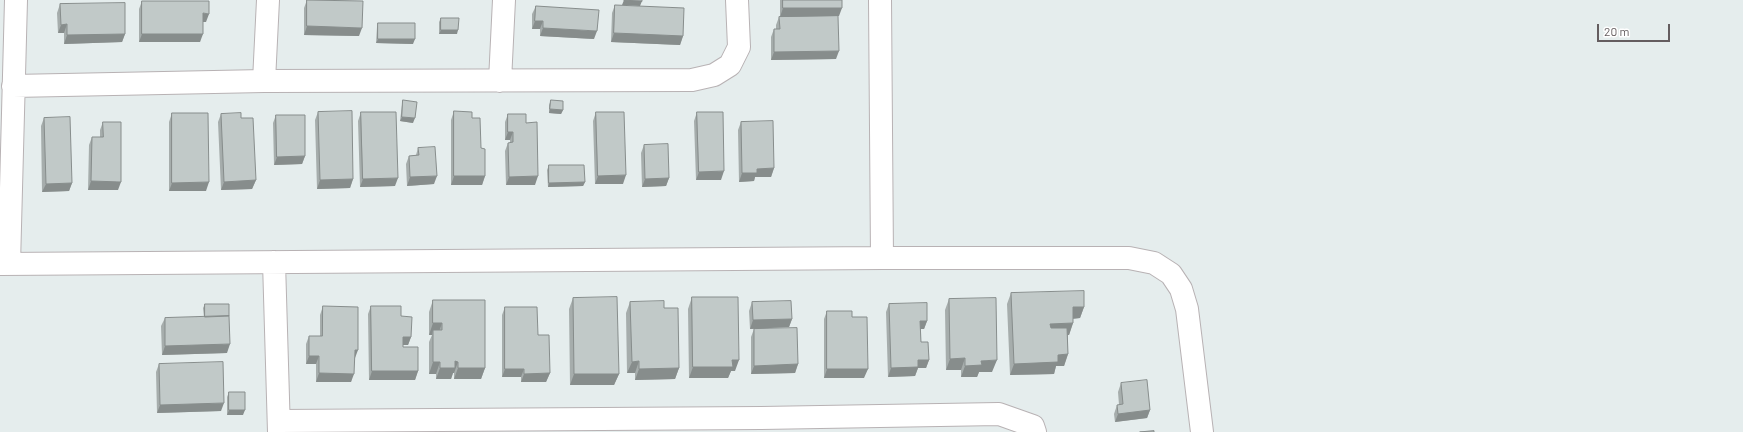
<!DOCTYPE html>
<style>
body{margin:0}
#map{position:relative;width:1743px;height:432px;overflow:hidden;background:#e5eded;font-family:Barlow,sans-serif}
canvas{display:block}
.scale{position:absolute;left:1597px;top:24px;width:73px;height:18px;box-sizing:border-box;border:2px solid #645d5f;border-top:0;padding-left:5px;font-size:12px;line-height:14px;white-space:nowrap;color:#645d5f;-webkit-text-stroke:3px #fff;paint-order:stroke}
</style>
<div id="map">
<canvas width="1743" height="432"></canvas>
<div class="scale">20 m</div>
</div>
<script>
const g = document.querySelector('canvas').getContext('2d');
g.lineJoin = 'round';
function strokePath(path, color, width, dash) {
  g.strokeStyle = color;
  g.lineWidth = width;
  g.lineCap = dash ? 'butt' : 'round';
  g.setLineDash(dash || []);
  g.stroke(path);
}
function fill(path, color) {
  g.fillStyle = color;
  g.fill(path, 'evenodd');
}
const street = new Path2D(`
 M880,0L882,258
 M264,81L268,0
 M500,81L504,0
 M13,86L264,81L692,80L714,75L730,65L739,47L737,0
 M274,262L279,432
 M0,264L882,258H1129L1154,263L1171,274L1181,289L1187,309L1202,432
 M9,264L16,0
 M279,421L761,418L999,414L1033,426L1035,432`);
strokePath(street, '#b8b2b4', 24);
strokePath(street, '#fff', 22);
fill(new Path2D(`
 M307,0L359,36L304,35V8Z
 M780,0H842L838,16L836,59L771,60V37L774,29H776V25L779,17H780Z
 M142,1L206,22H203L200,42H139V9Z
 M60,4L125,34L122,42L64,44V33H58L57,13Z
 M615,5L683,36L680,45L611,42L612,13Z
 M536,6L594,39L540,36V29H532V14Z
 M441,18L457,34H439V22Z
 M378,23L413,44L376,43L377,27Z
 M403,100L413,123L400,121L402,105Z
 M551,100L563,110L561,114L549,113V105Z
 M454,111L472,118L481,148L485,176L482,185H451V120Z
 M318,112L353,179L350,188L317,189L315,120Z
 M361,112L395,186L360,187L358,121Z
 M596,112L623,184H595L593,121Z
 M697,112L721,180H696L694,121Z
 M172,113L206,191H169V122Z
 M221,114L256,180L252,189L221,190L218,122Z
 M508,114L526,123L535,185H506L505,151L508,143H510V140H505V122Z
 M276,115L305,156L302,164L274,165L273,123Z
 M44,118L72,183L69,191L42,192L41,126Z
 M103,122L118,190H88L89,145L92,137H100V130Z
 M741,122L774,168L771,177H755L754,181L739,182L738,130Z
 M644,145L669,178L666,186L642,187L641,153Z
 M418,148L434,184L407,186L406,164L409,156L416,155Z
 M549,165L585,182L583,186L548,187L547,170Z
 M1011,293L1084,307L1080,318L1073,319V323L1069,335H1068V354L1064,366H1056L1054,374L1010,375L1007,304Z
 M692,297L735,371H731L728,378H689L688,309Z
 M573,298L619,374L614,385H570L569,309Z
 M949,299L992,372H979L977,377H961V370H946L945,310Z
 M433,300L485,368L481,379H454V373H453L451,379H436V374H429V342L432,335H429V312Z
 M630,302L664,308L679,368L675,379L635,380V373H627L626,313Z
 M752,302L792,319L789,327L750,329L749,311Z
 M205,304L227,353L162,355L161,326L165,318L204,317L203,308Z
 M889,304L927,321L924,329H921V342L929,360L926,368H918L915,376L888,377L886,312Z
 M323,306L355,358L351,382H316V364H306V344L309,336H320V315Z
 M371,306L401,316L411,337L408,345H403V347L418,371L415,380H369L368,314Z
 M505,307L538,335L550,373L546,382H521V377H502V315Z
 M827,311L852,317L864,378H824V319Z
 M754,329L798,364L795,373L751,374V337Z
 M159,364L221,411L157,413L156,372Z
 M1121,383L1150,410L1147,418L1115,422L1114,414L1117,405H1119L1118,392Z
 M229,392L243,415H227V397Z`), '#a6adac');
fill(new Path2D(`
 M624,0L642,1L640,6L622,5Z
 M783,8H842L839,16L780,17Z
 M203,13L209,14L206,22H200Z
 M535,21H543L540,29H532Z
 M67,24L64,33H58L61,25Z
 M307,26L362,28L359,36L304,35Z
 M543,28L597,31L594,39L540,36Z
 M441,30H458L457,34H439Z
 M614,33L683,36L680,45L611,42Z
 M125,34L122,42L64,44L67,35Z
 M142,34H203L200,42H139Z
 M378,39H415L413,44L376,43Z
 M839,51L836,59L771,60L774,52Z
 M550,109L563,110L561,114L549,113Z
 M402,117L415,118L413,123L400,121Z
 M508,132H513L510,140H505Z
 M305,156L302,164L274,165L277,157Z
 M774,168L771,177H755L754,181L739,182L742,173L757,169Z
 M724,171L721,180H696L699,172Z
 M626,175L623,184H595L598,176Z
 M437,176L434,184L407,186L410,177Z
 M454,176H485L482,185H451Z
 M538,176L535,185H506L509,177Z
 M398,178L395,186L360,187L363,179Z
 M669,178L666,186L642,187L645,179Z
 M353,179L350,188L317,189L320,180Z
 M256,180L252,189L221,190L224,182Z
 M91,181L121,182L118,190H88Z
 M209,182L206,191H169L172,183Z
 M585,182L583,186L548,187L549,183Z
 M72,183L69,191L42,192L46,184Z
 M1073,307H1084L1080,318L1068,319Z
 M792,319L789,327L750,329L753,320Z
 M920,321H927L924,329H917Z
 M433,323H442L438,335L433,330L432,335H429Z
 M1073,323L1069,335H1046L1050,324Z
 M403,337H411L408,345H400Z
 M230,344L227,353L162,355L165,346Z
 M355,350H358L355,358Z
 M1068,354L1064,366H1056L1054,374L1010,375L1014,364L1058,355Z
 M309,356H319L316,364H306Z
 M965,358L961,370H946L950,359Z
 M732,360H739L735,371H731L728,378H689L693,367Z
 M918,360H929L926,368H918L915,376L888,377L891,368Z
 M997,360L992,372H979L977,377H961L965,366L981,361Z
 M455,361L458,362L454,373H453L451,379H436L440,368Z
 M639,361L635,373H627L632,362Z
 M433,362H440L436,374H429Z
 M798,364L795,373L751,374L754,366Z
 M458,368H485L481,379H454Z
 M679,368L675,379L635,380L639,369Z
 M505,369H524L521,377H502Z
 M827,369H868L864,378H824Z
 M372,371H418L415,380H369Z
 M319,373L354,374L351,382H316Z
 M550,373L546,382H521L524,374Z
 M574,374H619L614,385H570Z
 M224,403L221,411L157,413L160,405Z
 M229,410H245L243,415H227Z
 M1150,410L1147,418L1115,422L1118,414Z`), '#878d8c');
const building = new Path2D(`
 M307,0L363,1L362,28L307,26Z
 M624,0H642V1Z
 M783,0H842V8H783Z
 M142,1H209V14L203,13V34H142Z
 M125,3V34L67,35V24L61,25L60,4Z
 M615,5L684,8L683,36L614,33Z
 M536,6L599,10L597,31L543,28V21H535Z
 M838,16L839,51L774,52V29H780L779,17Z
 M441,18H459L458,30H441Z
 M378,23H415V39H378Z
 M403,100L417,102L415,118L402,117Z
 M551,100L563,101V110L550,109Z
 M352,111L353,179L320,180L318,112Z
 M454,111L472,112V118H480L481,148L485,149V176H454Z
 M361,112H396L398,178L363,179Z
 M596,112H624L626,175L598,176Z
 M697,112H723L724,171L699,172Z
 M172,113H208L209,182L172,183Z
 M241,113V118H253L256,180L224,182L221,114Z
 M508,114H526V123L537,122L538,176L509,177L508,143L513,142V132H508Z
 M276,115H305V156L277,157Z
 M70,117L72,183L46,184L44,118Z
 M773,121L774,168L757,169V173H742L741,122Z
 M103,122H121V182L91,181L92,137H103Z
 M668,144L669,178L645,179L644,145Z
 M435,147L437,176L410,177L409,156L419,155L418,148Z
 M549,165H584L585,182L549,183Z
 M1084,291V307H1073V323L1050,324L1051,328H1067L1068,354L1058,355V362L1014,364L1011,293Z
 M617,297L619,374H574L573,298Z
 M692,297H738L739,360H732L733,367H693Z
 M996,298L997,360L981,361L982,365L965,366V358L950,359L949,299Z
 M433,300H485V368H458V362L455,361V368H440V362H433V330H442V323H433Z
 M664,301V308H678L679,368L639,369V361L632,362L630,302Z
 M791,301L792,319L753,320L752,302Z
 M927,303V321H920L921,342H928L929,360H918V367L891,368L889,304Z
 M205,304H229V316L205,317Z
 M323,306L358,307V350H355L354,374L319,373V356H309V336H322Z
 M371,306H401V316L412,317L411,337H403V347H418V371H372Z
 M505,307H537L538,335H549L550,373L524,374V369H505Z
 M827,311H852V317H867L868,369H827Z
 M229,316L230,344L165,346V318Z
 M797,328L798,364L754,366V329Z
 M223,362L224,403L160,405L159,364Z
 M1147,380L1150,410L1118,414L1117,405L1123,404L1121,383Z
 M229,392H245V410H229Z
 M1154,431V432H1140Z`);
fill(building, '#c1c9c8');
strokePath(building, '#878d8c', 1);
</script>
